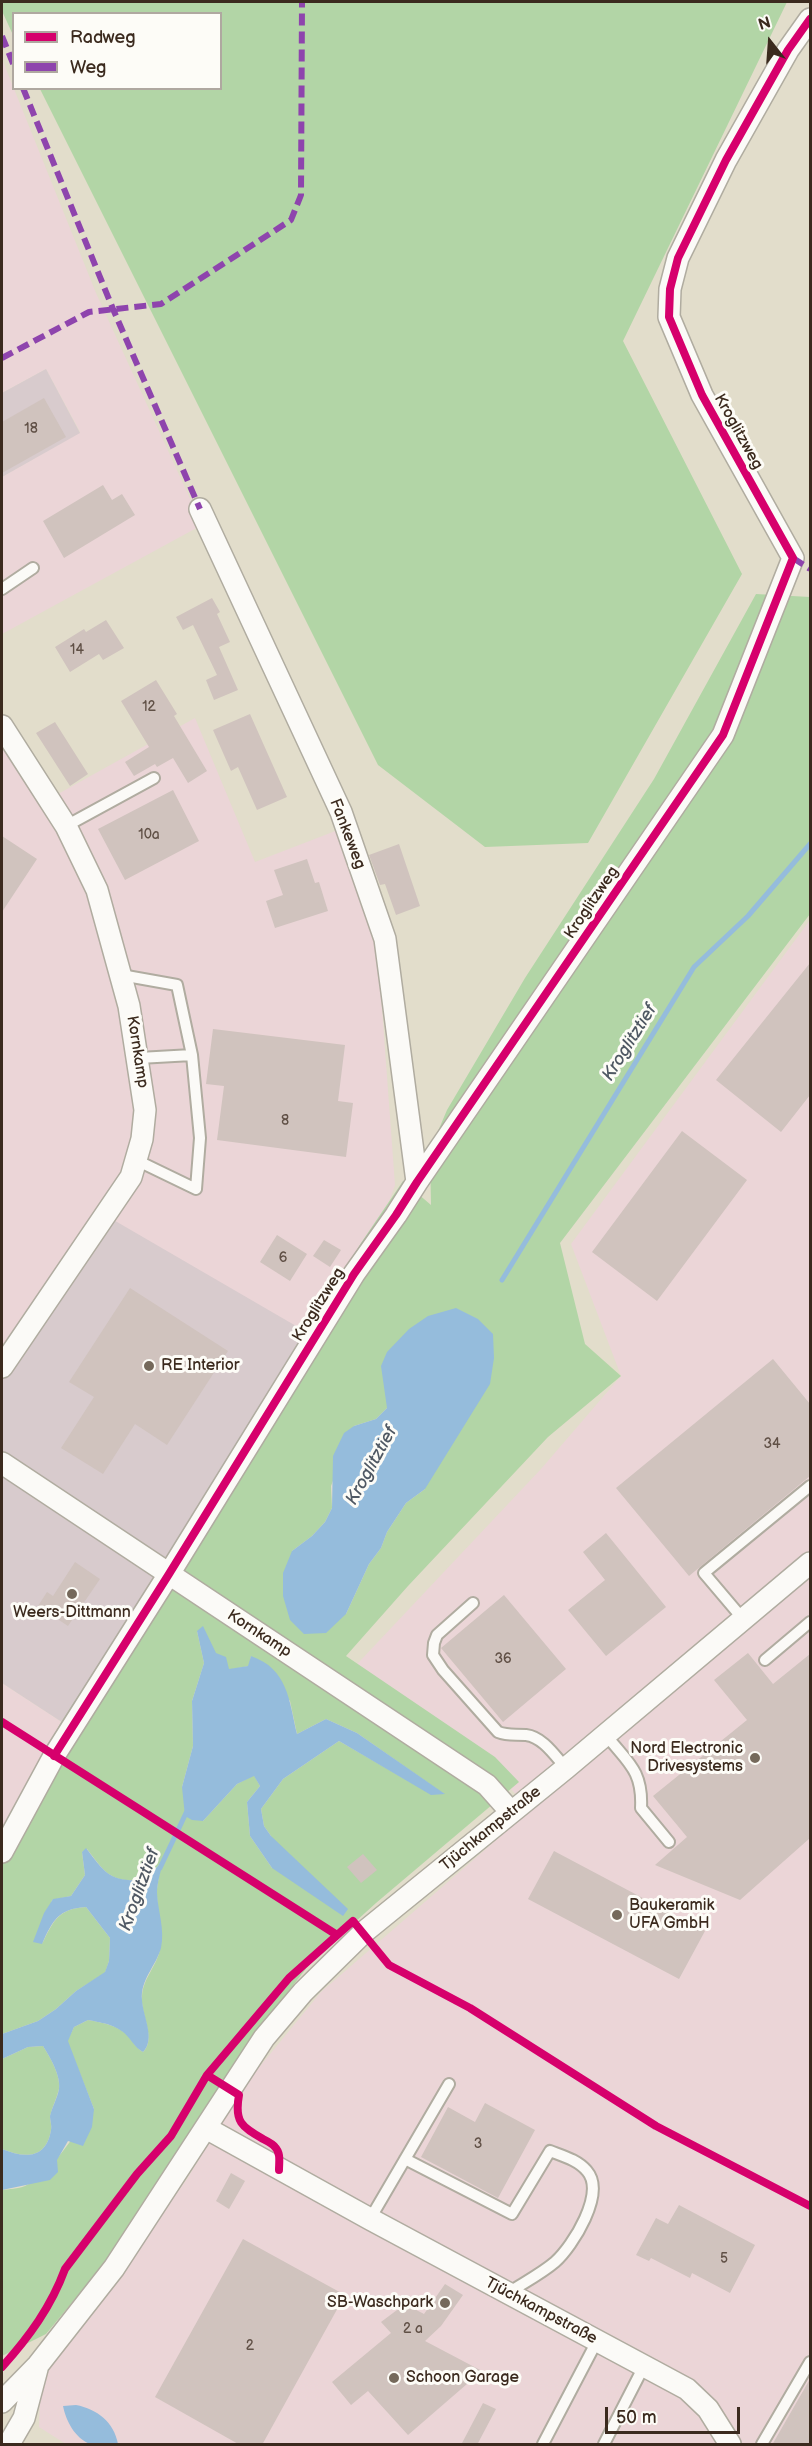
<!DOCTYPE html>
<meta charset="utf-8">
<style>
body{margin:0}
#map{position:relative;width:812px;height:2446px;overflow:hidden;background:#e2ddcb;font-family:"Balsamiq Sans",sans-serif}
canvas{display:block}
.frame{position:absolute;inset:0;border:3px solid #3b2a1e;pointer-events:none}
.legend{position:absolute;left:12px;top:12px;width:210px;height:78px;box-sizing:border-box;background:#fdfcf7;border:2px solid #afa8a0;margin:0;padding:8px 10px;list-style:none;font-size:18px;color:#3b2a1e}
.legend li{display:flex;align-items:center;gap:12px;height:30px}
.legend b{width:30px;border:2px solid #afa8a0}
.north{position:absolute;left:740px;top:12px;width:60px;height:60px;-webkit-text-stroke:4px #fdfcf7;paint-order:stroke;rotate:343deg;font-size:16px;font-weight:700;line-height:24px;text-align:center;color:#3b2a1e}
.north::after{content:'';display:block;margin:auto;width:21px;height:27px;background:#3b2a1e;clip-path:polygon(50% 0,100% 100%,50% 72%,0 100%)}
.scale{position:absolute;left:605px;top:2407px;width:135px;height:27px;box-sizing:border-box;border:3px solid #3b2a1e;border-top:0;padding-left:8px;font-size:18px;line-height:21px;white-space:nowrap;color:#3b2a1e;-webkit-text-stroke:4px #fdfcf7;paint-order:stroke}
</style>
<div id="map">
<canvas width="812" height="2446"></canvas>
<div class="frame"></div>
<ul class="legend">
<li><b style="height:8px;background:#d6006c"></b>Radweg</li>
<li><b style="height:8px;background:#8e44ad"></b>Weg</li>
</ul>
<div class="north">N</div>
<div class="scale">50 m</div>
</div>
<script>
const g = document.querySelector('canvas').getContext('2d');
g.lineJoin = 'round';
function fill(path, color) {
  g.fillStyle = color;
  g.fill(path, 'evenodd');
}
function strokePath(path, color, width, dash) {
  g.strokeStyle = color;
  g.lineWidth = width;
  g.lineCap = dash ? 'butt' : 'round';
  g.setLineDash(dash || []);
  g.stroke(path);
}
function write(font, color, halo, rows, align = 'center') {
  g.font = font + ' "Balsamiq Sans",sans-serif';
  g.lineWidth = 6;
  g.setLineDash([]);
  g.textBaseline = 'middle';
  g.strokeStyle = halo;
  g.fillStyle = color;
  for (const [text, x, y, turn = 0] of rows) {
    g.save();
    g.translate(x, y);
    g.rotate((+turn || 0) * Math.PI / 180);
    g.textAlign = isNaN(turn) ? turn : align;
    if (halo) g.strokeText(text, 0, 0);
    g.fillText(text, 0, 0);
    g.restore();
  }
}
fill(new Path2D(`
 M2,59L96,293L202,525L2,634V477L80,432L46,369L2,393Z
 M195,718L255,862L338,830L377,941L395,1185L382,1221L315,1337L2,1367V726L49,799Z
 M810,920V2444H66L39,2427L41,2371L76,2332L187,2179L243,2087L321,1992L531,1810L505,1783L344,1678L541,1469L621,1376L571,1244Z
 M2,1683L71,1728L2,1852Z`), '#ebd5d7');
fill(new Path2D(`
 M46,369L80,433L2,477V393Z
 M105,1215L315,1337L71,1728L2,1683V1367Z`), '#d8cbcd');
fill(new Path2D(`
 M2,2H787L623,341L742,574L588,843L485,847L378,765L40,89L220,88V14H14L13,35L2,11Z
 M756,594L810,597V914L560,1243L585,1344L621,1376L548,1437L408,1586L346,1656L495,1757L519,1782L376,1903L312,1961L252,2038L118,2247L46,2334L2,2356V2190C9,2189 18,2189 25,2186C51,2175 76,2131 94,2109L67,2041L74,2027L88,2020C103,2023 119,2025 129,2037C134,2043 136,2048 143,2052C157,2039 140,2014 142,1996C143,1978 157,1966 160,1949C164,1930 156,1909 157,1889C158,1880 160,1871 162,1862L144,1880C110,1882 107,1875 87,1849L82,1852L85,1875L71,1896L52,1900L42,1944C54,1920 58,1909 86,1907L110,1938L109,1961L105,1973L76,1991L56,2009L38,2021L2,2034V1833L60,1724L176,1543L361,1243L403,1181L431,1205L430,1150L447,1110L525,978L654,779ZM387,1408L425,1489L406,1503L387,1532L381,1548L369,1564L346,1614L292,1551L312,1536L325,1522L332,1508L331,1486L354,1426L376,1419ZM197,1631L228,1670L249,1666L251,1656L290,1701L297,1734L326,1719L357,1733L444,1794H431L339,1741L283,1779L261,1809L264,1826L271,1836L272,1868L250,1836L247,1802L260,1786L254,1775L237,1784L203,1821L182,1787L193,1746L192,1701L204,1663Z
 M43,2046C50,2057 61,2076 59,2089C57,2098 52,2107 50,2116C50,2121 52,2125 51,2130C46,2160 24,2158 2,2149V2059L28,2047Z`), '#b2d5a6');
fill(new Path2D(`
 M456,1308L478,1319L493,1334L494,1358L490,1384L425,1489L406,1503L387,1532L381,1548L369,1564L346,1614L326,1633L304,1634L290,1620L283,1596V1573L292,1551L312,1536L325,1522L332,1508L333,1456L344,1433L354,1426L376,1419L387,1408L381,1366L387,1352L409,1329L428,1316Z
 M203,1626L216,1653L226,1657L229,1669L248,1666L251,1656C288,1669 289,1700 297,1734L326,1719L357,1733L445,1794L431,1795L339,1741L283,1779L261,1809L264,1826L271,1836L348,1909L343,1916L272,1868L250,1836L247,1802L260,1786L254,1776L237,1784L203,1821L192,1820L185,1816L182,1787L193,1746L192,1701L204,1663L197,1631Z
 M86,1848C106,1874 110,1882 144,1880L163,1861C161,1871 157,1883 157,1893C158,1912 165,1929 161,1948C156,1966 140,1980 142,2000C143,2017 156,2039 143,2052C136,2048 134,2044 129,2038C119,2025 103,2023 88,2020L74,2027L68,2041L94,2109L92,2127L83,2146L68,2141L57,2160L58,2172L50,2180L2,2190V2149C24,2158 46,2160 51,2130C52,2125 50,2121 50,2116C52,2107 57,2099 59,2089C61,2076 50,2057 43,2046L28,2047L2,2059V2034L38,2021L56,2009L76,1991L105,1972L109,1961L110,1938L86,1907C58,1909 53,1920 42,1944L33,1942L44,1913L53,1899L71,1896L85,1875L82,1852Z
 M76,2405C97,2409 114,2422 118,2444C110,2445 97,2446 90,2444C75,2438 66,2421 63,2406Z`), '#95bcdc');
strokePath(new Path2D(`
 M502,1280L694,967L748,916L810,844
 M160,1868L187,1811`), '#95bcdc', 5);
fill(new Path2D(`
 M44,398L66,437L2,473V422Z
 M103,485L112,500L122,494L135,515L64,558L43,521Z
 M212,598L220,612L217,614L230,642L219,647L238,690L214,700L206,680L217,675L193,625L183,630L176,617Z
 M106,620L124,648L103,660L99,654L70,672L55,647L84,629L86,632Z
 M156,680L177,714L174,716L207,771L188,783L173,758L157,767L155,764L134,776L125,762L149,747L121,701Z
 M250,714L287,797L257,810L238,767L231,771L213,730Z
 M55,722L88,774L70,786L36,733Z
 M173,790L199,841L125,880L98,829Z
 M2,836L37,859L2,912Z
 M399,844L420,906L396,915L385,884L380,885L369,855Z
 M307,859L315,883L319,882L328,911L275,928L266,901L283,895L274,870Z
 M810,963V1095L781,1132L716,1080Z
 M213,1029L345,1045L338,1101L353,1103L346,1157L217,1140L224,1086L206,1084Z
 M682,1131L747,1180L657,1301L592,1252Z
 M277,1235L307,1254L290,1281L260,1262Z
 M324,1240L341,1250L330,1267L313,1256Z
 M130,1288L228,1351L167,1445L135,1424L103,1474L61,1448L94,1397L69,1382Z
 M773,1359L810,1404V1476L689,1576L616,1488Z
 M606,1533L666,1607L606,1656L568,1610L605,1580L583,1552Z
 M75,1562L100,1579L68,1626L38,1606L47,1592L53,1596Z
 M504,1595L566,1669L503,1722L441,1648Z
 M748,1653L773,1684L810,1654V1838L740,1900L655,1865L687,1837L653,1796L747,1720L714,1680Z
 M554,1851L705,1931L679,1979L528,1899Z
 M363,1854L377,1870L361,1883L347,1867Z
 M485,2103L535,2130L498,2198L421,2157L448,2107L475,2122Z
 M231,2173L245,2181L229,2209L216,2201Z
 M679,2205L755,2245L730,2293L692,2273L690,2278L651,2258L649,2261L636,2255L656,2218L668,2224Z
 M243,2239L345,2295L262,2445H240L155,2397Z
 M445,2284L463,2295L441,2326L425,2341L482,2371L408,2435L368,2391L351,2405L332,2382L391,2333L381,2322L405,2304L424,2314Z
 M810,2379V2445H772Z
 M483,2403L496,2409L477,2445H461Z`), '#d0c3be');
const lane = new Path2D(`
 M2,589L33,568
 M66,826L154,778
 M121,975L177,985L192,1055
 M136,1160L196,1189L200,1138L192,1055L139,1058
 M473,1603L437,1635L434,1643L433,1655L443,1670L498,1732C508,1736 515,1734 526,1735C543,1737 555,1756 566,1768
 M743,1619L704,1573L810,1486
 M765,1660L810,1622
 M606,1735C627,1762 643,1770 641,1808L669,1842
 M405,2159L512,2214L550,2151C563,2156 578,2160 587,2171C606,2193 573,2246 555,2262C541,2274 523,2283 508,2293
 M370,2219L449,2084
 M543,2444L597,2341
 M604,2444L644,2366
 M762,2444L810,2362`);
const street = new Path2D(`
 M200,509L341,812L385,939L417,1182
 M2,726L66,826L97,890L129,1006L145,1110L142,1139L131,1177L2,1367
 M2,1463L487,1785L511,1812
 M2,1852L54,1756L169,1574L354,1274L396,1215L417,1182L723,735L793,558L702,395L669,317L670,289L678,258L726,160L788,50L810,19
 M206,2128L370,2219L687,2389L708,2409L730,2444
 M2,2402L38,2365L114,2268L264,2038L303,1992L364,1932L566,1768L810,1563
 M9,2444L24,2418L37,2369`);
strokePath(lane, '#b0aca0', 14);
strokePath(street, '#b0aca0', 24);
strokePath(lane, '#fbfaf7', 10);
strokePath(street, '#fbfaf7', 21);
strokePath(new Path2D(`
 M2,36L14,66
 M23,88L113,309L200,509
 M2,358L89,312L161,304L291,220L301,195L302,2
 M793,558L810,569`), '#8e44ad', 6, [12, 6]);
strokePath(new Path2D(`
 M2,1722L337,1935
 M54,1756L169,1574L354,1274L396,1215L417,1182L723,735L793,558L702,395L669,317L670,289L678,258L726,160L788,50L810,19
 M207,2075L239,2095C234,2122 242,2127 263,2139C267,2141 273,2144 275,2147C281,2153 279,2162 279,2170
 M2,2367C29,2337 51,2307 65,2269L137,2174L171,2136L207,2075L289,1978L353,1921L389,1965L470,2008L656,2126L810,2206`), '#d6006c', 8);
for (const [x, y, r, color] of [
 [149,1366,6,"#75695b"],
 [72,1594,6,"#75695b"],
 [755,1758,6,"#75695b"],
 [617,1915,6,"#75695b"],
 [445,2303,6,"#75695b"],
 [394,2378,6,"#75695b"]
]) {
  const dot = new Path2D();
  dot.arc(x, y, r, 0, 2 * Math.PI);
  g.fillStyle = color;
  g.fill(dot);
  strokePath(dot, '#fdfcf7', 2);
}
write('14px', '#605046', null, [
 ["18",31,429],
 ["14",77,650],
 ["12",149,707],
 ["10a",149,835],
 ["8",285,1121],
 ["6",283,1258],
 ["34",772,1444],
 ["36",503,1659],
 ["3",478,2144],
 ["5",724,2259],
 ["2 a",413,2329],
 ["2",250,2346]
]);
write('16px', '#3b2a1e', '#fdfcf7', [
 ["Kroglitzweg",738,432,61],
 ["Fankeweg",347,834,69],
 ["Kroglitzweg",592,903,-56],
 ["Kornkamp",137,1052,81],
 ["Kroglitzweg",319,1305,-58],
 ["Kornkamp",259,1634,33],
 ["Tjüchkampstraße",491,1829,-39],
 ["Tjüchkampstraße",541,2311,28]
]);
write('16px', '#3b2a1e', '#fdfcf7', [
 ["RE Interior",161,1366],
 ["Weers-Dittmann",72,1613,"center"],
 ["Nord Electronic",743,1749,"right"],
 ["Drivesystems",743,1767,"right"],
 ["Baukeramik",629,1906],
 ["UFA GmbH",629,1924],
 ["SB-Waschpark",433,2303,"right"],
 ["Schoon Garage",406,2378]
], 'left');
write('italic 18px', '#4f5863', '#fdfcf7', [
 ["Kroglitztief",630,1043,-58],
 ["Kroglitztief",372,1466,-61],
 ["Kroglitztief",140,1890,-70]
]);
</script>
